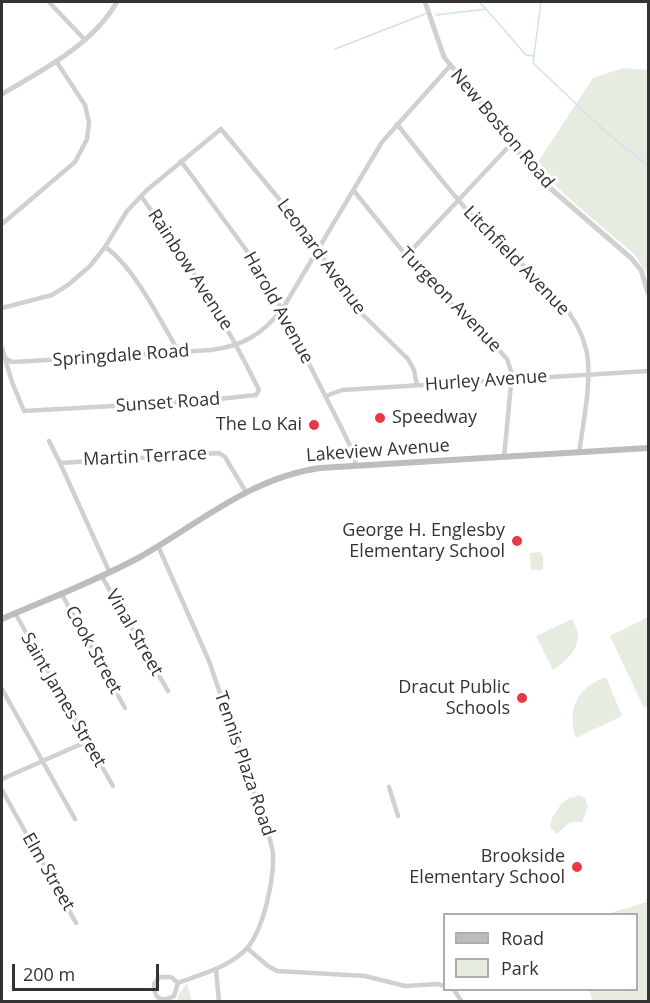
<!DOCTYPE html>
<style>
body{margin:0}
#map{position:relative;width:650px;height:1003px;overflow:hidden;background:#fff;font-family:"Open Sans",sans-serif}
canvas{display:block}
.frame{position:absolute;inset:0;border:3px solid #333;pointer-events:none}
.legend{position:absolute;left:443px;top:913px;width:195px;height:78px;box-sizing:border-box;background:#fff;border:2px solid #adadad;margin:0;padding:8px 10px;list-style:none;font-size:18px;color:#333}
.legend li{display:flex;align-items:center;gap:12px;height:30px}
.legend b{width:30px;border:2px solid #adadad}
.scale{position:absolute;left:12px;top:964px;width:147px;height:27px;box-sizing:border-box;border:3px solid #333;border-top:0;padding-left:8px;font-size:18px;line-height:21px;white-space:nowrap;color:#333;-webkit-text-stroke:4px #fff;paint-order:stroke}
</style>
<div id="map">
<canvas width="650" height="1003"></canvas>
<div class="frame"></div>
<ul class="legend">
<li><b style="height:8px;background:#bdbdbd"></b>Road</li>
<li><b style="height:16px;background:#e6ecdf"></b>Park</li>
</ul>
<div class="scale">200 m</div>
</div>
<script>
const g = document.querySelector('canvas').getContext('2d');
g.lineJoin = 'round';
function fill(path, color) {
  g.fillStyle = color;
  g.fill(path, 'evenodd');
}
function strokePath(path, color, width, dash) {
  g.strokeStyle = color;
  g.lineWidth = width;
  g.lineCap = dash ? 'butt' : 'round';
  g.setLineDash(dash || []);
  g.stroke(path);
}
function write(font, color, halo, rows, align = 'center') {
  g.font = font + ' "Open Sans",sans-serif';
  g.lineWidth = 6;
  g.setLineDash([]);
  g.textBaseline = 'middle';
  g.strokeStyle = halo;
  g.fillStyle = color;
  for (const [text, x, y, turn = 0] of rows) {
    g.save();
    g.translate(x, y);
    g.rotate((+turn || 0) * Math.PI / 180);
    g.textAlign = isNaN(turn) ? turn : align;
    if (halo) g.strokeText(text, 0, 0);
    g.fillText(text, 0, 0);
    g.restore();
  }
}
fill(new Path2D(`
 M623,68L648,70V275L635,255L565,195L536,165L593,78Z
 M540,552L543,557V570H531L530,553Z
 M648,617V706L644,708L610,636Z
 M572,619C586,642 573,656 553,670L536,636Z
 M606,677L622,716L576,738C567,709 576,688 606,677Z
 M578,795L585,798L588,806L582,822H570L557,834L550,827L552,818L561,804L570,797L572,798Z
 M646,899H648V1001H592L590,990H636V914H607L647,902Z
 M187,983L192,1001H179L177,997Z`), '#e6ecdf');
strokePath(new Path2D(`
 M479,2L485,8
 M541,2L533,63L608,134L648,166
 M436,15L486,9L526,55L533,56
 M335,49L425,14`), '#cfe2ee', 1.5);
strokePath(new Path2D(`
 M49,2L84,39
 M397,124C426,161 455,198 487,232C521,268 574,298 586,349C593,376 583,424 579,453
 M181,161L263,273L341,427L354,454L356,466
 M354,191L426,280L491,341L507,359L512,374L504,457
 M2,224L75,162L87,139L89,122L85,105L56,61
 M105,247C133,265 161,322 179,352
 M406,256L512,143
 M2,308L52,295L68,285L90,266L105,247L127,211L147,190L221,129L280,200L312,242L361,313L408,359L414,370L417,385
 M2,348L12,382L24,411L200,401L256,395L259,390C226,322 186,258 141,196
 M5,358L12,362L31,361L211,350C243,346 263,334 283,308L382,142L450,66
 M326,396L342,390L648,371
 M49,441L60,463
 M158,546L209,661L266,827C269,836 272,845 273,854C274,880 264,927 248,947C231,967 201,974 178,983L174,996C161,1003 154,999 154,984L160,977H171L178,983
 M109,571L60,463L219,453L225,457L246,492
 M101,575L168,691
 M61,593L125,708
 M15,613L113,786
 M2,689L75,819
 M2,779L88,741
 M389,787L398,816
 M2,790L76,923
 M247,948L268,966L277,971L365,976L405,986L438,984L444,986
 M216,969L219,1002
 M454,990L462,1002`), '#d0d0d0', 4.5);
strokePath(new Path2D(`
 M425,2L444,57L483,104L527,163L550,188L631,258L641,270L648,293
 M2,94C43,70 92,45 117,2`), '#d0d0d0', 5);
strokePath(new Path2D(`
 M2,619C48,599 96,581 140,557C198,524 252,477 320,468L648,448`), '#bdbdbd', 6);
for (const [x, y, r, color] of [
 [380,418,6,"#e63946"],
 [314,425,6,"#e63946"],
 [517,541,6,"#e63946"],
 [522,698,6,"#e63946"],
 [577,867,6,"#e63946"]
]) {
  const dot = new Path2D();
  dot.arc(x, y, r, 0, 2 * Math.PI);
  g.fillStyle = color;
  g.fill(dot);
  strokePath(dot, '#fff', 2);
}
write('18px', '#333', '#fff', [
 ["New Boston Road",502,129,50],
 ["Leonard Avenue",321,257,54],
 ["Litchfield Avenue",516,261,46],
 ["Rainbow Avenue",190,270,57],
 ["Turgeon Avenue",450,300,46],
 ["Harold Avenue",278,308,61],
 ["Springdale Road",121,356,-4],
 ["Hurley Avenue",486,381,-4],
 ["Sunset Road",168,403,-4],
 ["Lakeview Avenue",378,451,-4],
 ["Martin Terrace",145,457,-3],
 ["Vinal Street",134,633,60],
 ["Cook Street",93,650,61],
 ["Saint James Street",63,700,60],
 ["Tennis Plaza Road",244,764,71],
 ["Elm Street",48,872,60]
]);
write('18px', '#333', '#fff', [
 ["Speedway",392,418,"left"],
 ["The Lo Kai",302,425],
 ["George H. Englesby",505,531],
 ["Elementary School",505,552],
 ["Dracut Public",510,688],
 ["Schools",510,709],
 ["Brookside",565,857],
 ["Elementary School",565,878]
], 'right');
</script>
